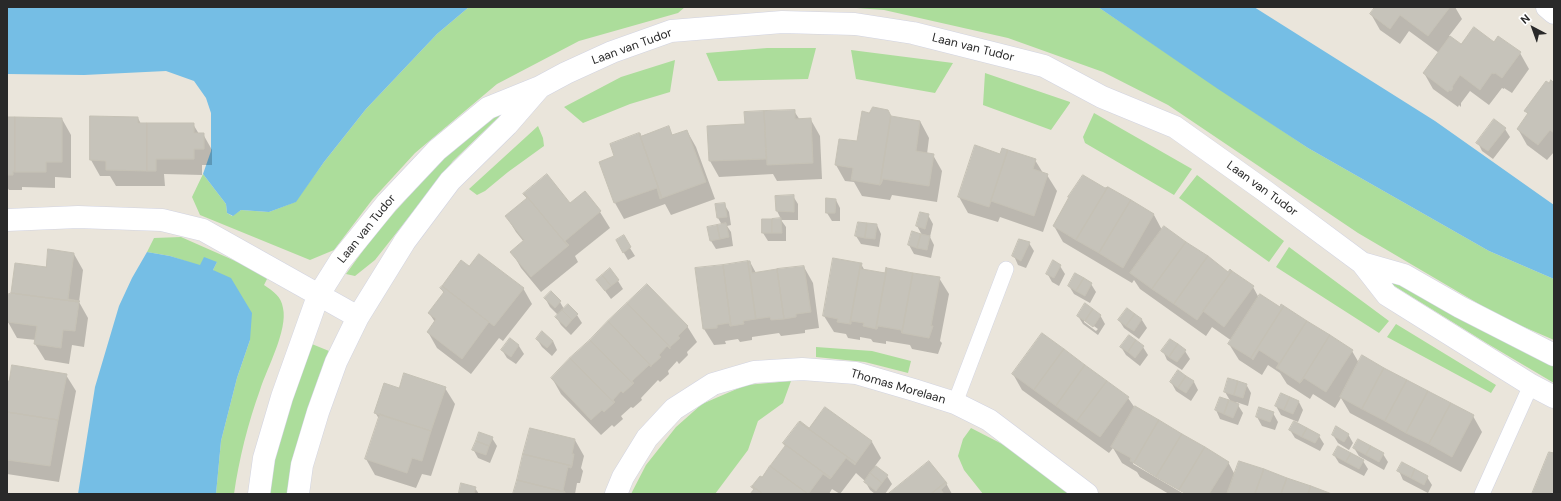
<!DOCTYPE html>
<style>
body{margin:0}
#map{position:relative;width:1561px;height:501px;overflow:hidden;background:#eae5db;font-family:"DM Sans",sans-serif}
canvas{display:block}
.frame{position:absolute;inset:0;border:8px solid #292929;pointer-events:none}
.north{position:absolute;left:1513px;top:8px;width:40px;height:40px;-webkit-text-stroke:3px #fff;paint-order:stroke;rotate:319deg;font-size:11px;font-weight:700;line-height:16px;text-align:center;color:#292929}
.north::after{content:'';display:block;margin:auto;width:14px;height:18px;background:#292929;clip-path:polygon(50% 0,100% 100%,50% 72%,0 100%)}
</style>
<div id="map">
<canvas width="1561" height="501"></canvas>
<div class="frame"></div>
<div class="north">N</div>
</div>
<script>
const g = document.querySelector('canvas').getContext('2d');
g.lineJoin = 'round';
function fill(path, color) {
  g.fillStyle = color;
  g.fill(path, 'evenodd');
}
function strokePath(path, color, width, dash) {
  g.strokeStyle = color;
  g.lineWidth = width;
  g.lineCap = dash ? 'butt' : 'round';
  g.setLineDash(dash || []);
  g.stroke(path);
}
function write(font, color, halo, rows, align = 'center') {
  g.font = font + ' "DM Sans",sans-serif';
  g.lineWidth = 3;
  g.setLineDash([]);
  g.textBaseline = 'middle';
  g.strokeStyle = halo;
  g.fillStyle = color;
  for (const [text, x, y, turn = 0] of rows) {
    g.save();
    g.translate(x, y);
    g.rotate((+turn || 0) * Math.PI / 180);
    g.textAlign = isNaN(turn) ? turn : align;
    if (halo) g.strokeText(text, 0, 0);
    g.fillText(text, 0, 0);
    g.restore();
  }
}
fill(new Path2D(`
 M469,7H685L678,13L579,41L497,84L415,153L372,200L334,250L310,260L200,215L192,197L203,174L226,204L227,213L232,216L241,210L269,212L295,202L324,162L366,109L437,34Z
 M843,7H1098L1308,148L1489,251L1554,279V340L1501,317L1358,233L1168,105L1103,72L1008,38L884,10Z
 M767,48H816L808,79L718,81L706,53Z
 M851,50L953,63L935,93L856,79Z
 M675,60L670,92L630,104L583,123L564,107L621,77Z
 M985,73L1070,102V103L1051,130L983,105Z
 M509,107L453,161L375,260L355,276L346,274L375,234L449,151Z
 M1094,113L1192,169L1174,195L1085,143L1083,137Z
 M538,126L543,138L544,146L508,172L485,191L477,195L469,189Z
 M1197,175L1284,241L1269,262L1179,198Z
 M181,237L258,271L267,279L264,285C274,292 281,296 283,308C288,330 267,368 260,390C248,423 239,459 234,494H216L221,441L237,378L250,340L213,270L217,262L200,266L170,256L147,252L154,238Z
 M1289,247L1389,321L1379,333L1276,267Z
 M1389,277L1554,364V383L1488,344L1388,282Z
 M1396,324L1496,385L1491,393L1387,337Z
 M307,342L329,351L317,382L296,449L288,494H264Z
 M816,347L872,351L911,361L908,373L865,362L816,357Z
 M791,381L783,403L758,421L748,450L715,494H631L646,465L676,427L702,404L746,385Z
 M971,428L1004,445L1073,494H983L964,470L958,456L963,439Z`), '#acdd9b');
fill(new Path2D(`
 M7,7H469L437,34L366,109L324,162L296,202L269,212L241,210L233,216L227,213L226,204L203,174L211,151V113L206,98L194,81L166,71L84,75L7,74Z
 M1098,7H1254L1435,121L1554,205V279L1489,251L1308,148L1218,89Z
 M147,252L170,256L200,265L204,257L217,262L213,270L231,278L252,313L250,340L237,378L221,441L216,494H78L95,387L119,306L132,278Z`), '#75bee5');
fill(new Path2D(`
 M1376,7H1455L1462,19L1449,36L1461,45L1494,43L1520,53L1529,69L1512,93L1504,88V89L1502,88L1489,105L1470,91L1461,103V107L1459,105L1458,107L1433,89L1424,73L1439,53L1409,31L1400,44L1380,30L1371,14Z
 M1554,84V152L1547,160L1527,145L1518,129L1528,115L1526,111L1550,85Z
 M794,111L800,120H811L820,136L822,179L777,181L773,174L719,177L710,161L746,124L745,113Z
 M869,114L920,121L929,138L927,154L933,155L942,171L937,202L892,195L890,200L862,196L854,182L845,181L836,165L858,142Z
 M91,117L138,118L141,124H193L199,134H203L212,150V165H202V175L164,174L165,186H116L110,176H100L91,160Z
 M7,118L62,119L71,135V178L55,177V188L22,187V190H9L7,187Z
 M668,127L673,136L687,131L696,147L715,199L671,215L665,204L624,219L615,203L600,162L615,156L642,137Z
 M1505,129L1510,137L1493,159L1482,151L1478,143Z
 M1001,155L1035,160L1043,173L1047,175L1057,191L1043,232L1000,217L998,222L968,213L959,197Z
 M1107,188L1154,215L1162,230L1228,273L1253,287L1259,298L1352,351L1359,363L1473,416L1482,432L1461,472L1350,413L1341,398L1335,408L1313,394L1310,399L1287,384L1280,373L1268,365L1262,375L1239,360L1229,344L1232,341L1212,327L1206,336L1140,289L1134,280L1132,283L1063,242L1054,226Z
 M584,192L600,212L610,228L575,256L578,262L541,292L521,268L512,252L524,242L516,232L506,216L527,199L524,194L570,204Z
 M793,196L798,204V220H781L786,227V241H768L763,233V220L781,219L777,211L776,197Z
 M836,200L840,208V221H832L827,213Z
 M724,204L729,212L731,225L727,226L731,232L733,246L716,249L711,241L708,228L722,225L718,218L716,205Z
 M928,215L933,224L930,237L934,245L931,258L914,254L909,245L922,235L917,226Z
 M877,225L881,234L879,247L861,244L856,236Z
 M623,237L635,256L628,260L617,241Z
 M1029,243L1034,251L1026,268L1018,265L1014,256Z
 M74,254L83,270L79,302L88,318L84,347L72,345L69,364L45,360L35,344L36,340L17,338L8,322L7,296L12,293L46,268Z
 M750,262L756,273L804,267L813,283L819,328L805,330V333L781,336L779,333L752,337V340L740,342L738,339L725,341L726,344L714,345L704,329L697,269Z
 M861,264L865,271H868L939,278L949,294L940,341L942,343L938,354L912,349L910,345L886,341V344L873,342L871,339L860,337V340L848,338L846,334L834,332L824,316Z
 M1060,266L1065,274L1059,286L1052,282L1047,273Z
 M469,267L523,288L532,304L503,341L499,338L471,374L437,348L428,332L435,322L429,313L444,294L441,288Z
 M597,280L618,281L623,289L611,299Z
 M1091,284L1096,292L1090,303L1074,294L1069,286Z
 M551,292L560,302L564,309L577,315L582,323L571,335L561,325L556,317L558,315L550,307L545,298Z
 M1127,309L1142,320L1147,328L1139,339L1124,328L1119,320Z
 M1100,315L1105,324L1098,335L1083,324L1078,316ZM1084,319L1098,329L1096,331L1084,322Z
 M687,326L697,342L687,352L688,355L679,364L677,361L668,371L669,374L660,382L658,380L641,398L642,400L633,408L631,407L621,416L623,419L614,427L612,425L601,435L561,394L552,378Z
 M1042,334L1128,398L1135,408L1228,462L1235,475L1329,494H1187L1133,462V464L1184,494H1169L1140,477L1137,472L1122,463L1113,448L1109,453L1022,390L1013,374Z
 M510,339L519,346L524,354L516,364L507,358L502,350Z
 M537,339L553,341L557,350L552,356L542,347Z
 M1121,347H1143L1148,355L1140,366L1126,355Z
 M1163,351H1185L1190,359L1182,370L1167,360Z
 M1178,371L1194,382L1198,390L1191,401L1176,391L1171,382Z
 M66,375L76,391L59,482L7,474V382Z
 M1246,384L1251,393L1248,406L1236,402L1243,413L1238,425L1220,419L1216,410L1231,402L1225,392Z
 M445,388L455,404L431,476L422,474L416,488L375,475L366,459L379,419L375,412L400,389Z
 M1299,402L1303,410L1298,422L1281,415L1276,406Z
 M825,408L872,442L881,458L875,466L887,476L892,484L885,494H875L870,490L865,481L856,473L840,494L832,489L829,494H751L754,490L752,487L762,479L809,429Z
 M1273,413L1278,422L1275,430L1262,426L1257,417Z
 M1290,430L1319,436L1324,444L1320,451L1295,438Z
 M1348,434L1353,443L1349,450L1338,443L1333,435Z
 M492,438L497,446L490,463L478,458L473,449Z
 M575,440L584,456L581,468L583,471L580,483H577L575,494H514Z
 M1354,448L1383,454L1388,462L1384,470L1359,456Z
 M1334,455L1363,461L1368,469L1364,476L1339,463Z
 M929,463L947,485L952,494H890Z
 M1399,471L1427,477L1432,485L1428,493L1403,480Z
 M462,485L475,488L479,494H460Z`), '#0003');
const building = new Path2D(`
 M1375,7H1450L1428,36L1400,15L1390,29L1370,14Z
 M1474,27L1494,42L1498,36L1521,52L1502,78L1495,73L1494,74L1492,73L1480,90L1460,75L1452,87L1453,88L1451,91L1449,90L1448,92L1423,73L1450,36L1461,44Z
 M1551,80L1554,83V133L1550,130L1538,145L1517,129L1528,113L1524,111L1546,81L1549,83Z
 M873,107L888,110L891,116L880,185L851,180L853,168L835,165L839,139L857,141L862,111L869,113Z
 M795,110V119L811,118L813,163L767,165L764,111Z
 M764,111L766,159L709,161L707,126L745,124L744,112Z
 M90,116L138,117V123H147V171L106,170V161L90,160Z
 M891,116L920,121L916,151L934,154L929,186L883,179L881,184L880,185Z
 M7,117H15V172L13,171V175H7Z
 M15,117L62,118V162H46V172H15Z
 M1494,119L1506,128L1488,151L1476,143Z
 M147,123H194V133H204V149H194V159H156V171H147Z
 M669,126L672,135L687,130L706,182L662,198L639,133H640L641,136Z
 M639,133L662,198L660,199L657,188L614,203L599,162L614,156L610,144Z
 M975,145L1000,154L1002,148L1008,150L989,207L958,197Z
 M1008,150L1036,159L1033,169L1048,174L1034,216L991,201Z
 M547,174L570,203L585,191L601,211L565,241L569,245L568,246L524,193Z
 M1083,175L1105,188L1108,187L1076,240L1053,226L1069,197H1068Z
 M1108,187L1131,200L1099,253L1076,240Z
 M524,193L568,246L531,277L510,252L524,240L505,216L527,198L523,194Z
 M794,195V212L776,211L775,196Z
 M826,198L836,199L835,213H826Z
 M1131,200L1154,214L1123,268L1099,253Z
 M725,203L727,217L717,218L715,204Z
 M920,212L929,214L925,229L916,226Z
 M781,218L782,233H772V219Z
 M762,219H772V233H762Z
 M858,222L867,223L865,238L855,236Z
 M726,223L729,237L720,239L717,225Z
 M867,223L877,224L875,239L865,238Z
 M717,225L720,239L710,241L707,227Z
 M1164,226L1186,242L1152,289L1130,273Z
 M912,231L921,234L917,248L908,245Z
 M921,234L930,236L927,250L917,248Z
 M624,235L631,247L623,253L616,240Z
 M1019,239L1030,242L1021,261L1012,256Z
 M1186,242L1208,256L1174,304L1152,289Z
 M48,249L74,253L68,299L80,301L79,302L11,293L15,263L46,267Z
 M479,254L524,288L494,326L442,286L461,260L469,266Z
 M1208,256L1228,272L1230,269L1232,271L1197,320L1174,304Z
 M833,258L861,263L850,324L837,322L838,319L823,316Z
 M1053,260L1061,265L1054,278L1046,274Z
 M748,261L756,319L743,321L744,324L731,326L723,265Z
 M748,261H750L752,273L777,269L784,319L771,320L770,317L756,319Z
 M861,263H862L861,269L868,270L885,273L886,267L887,268L876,329L863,326L864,323L851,321V324H850Z
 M723,265L731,326H730L729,323L717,325V328L703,329L695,268Z
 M804,266L811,312L796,314V317L784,319L777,269Z
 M610,268L619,280L611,286L602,275Z
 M887,268L913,273L902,333L901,330L878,326L877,329H876Z
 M1232,271L1254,286L1224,327L1203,311Z
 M913,273L940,277L931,326H933L929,338L902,333Z
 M1075,273L1084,278L1076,291L1068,286Z
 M602,275L611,286L605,291L596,280Z
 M1084,278L1092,283L1085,296L1076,291Z
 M647,284L688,326L678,336L680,338L670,347L627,303Z
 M442,286L489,322L462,359L427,332L436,319L428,313L444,292L440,288Z
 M551,291L561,301L555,308L544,298Z
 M11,293L79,302L75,331L63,330L61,348L34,344L37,326L7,322V295Z
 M1260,294L1280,307L1281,304L1284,306L1251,358L1228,344Z
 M627,303L670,347V349L667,346L659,355L661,357L651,366L608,321Z
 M1085,303L1093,309L1085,321L1077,316Z
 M568,304L578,314L572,320L562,310Z
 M1284,306L1307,321L1277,368H1276L1279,363L1259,350L1253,360L1251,358Z
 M1127,308L1135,314L1126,326L1118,320Z
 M1093,309L1101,315L1093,327L1085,321Z
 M562,310L572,320L566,327L555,317Z
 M1135,314L1142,319L1134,331L1126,326Z
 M608,321L651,366V367L649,365L632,381L634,383L633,384L590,340Z
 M1307,321L1330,335L1300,383L1277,368Z
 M542,331L553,341L547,348L536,339Z
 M1042,333L1064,349L1034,390L1012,374Z
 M1129,335L1136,340L1128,352L1120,347Z
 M1330,335L1353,350L1326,392L1304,378L1300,383Z
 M510,338L519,345L511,357L501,350Z
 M1170,339L1178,344L1169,357L1161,351Z
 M590,340L633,384L623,393L621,391L613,400L615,402L614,403L570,358Z
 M1136,340L1144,346L1135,358L1128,352Z
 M1178,344L1186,350L1177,362L1169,357Z
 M1064,349L1085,365L1056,406L1034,390Z
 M1362,355L1384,368L1362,409L1340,397Z
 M570,358L614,403L604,412L602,410L591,420L551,378Z
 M12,365L67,374L58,420L7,412V381H9Z
 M1085,365L1107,381L1077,421L1056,406Z
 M1384,368L1407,380L1385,421L1362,409Z
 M1178,370L1186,376L1178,388L1170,382Z
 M404,373L446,387L431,431L374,413L384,383L399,388Z
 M1186,376L1194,381L1186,393L1178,388Z
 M1228,378L1238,381L1234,395L1224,392Z
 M1407,380L1428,391L1406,433L1385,421Z
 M1107,381L1129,397L1100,437L1077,421Z
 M1238,381L1247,384L1243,398L1234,395Z
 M1428,391L1451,403L1429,444L1406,433Z
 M1281,393L1290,397L1284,410L1275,406Z
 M1220,397L1229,400L1224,414L1215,410Z
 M1290,397L1299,401L1293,414L1284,410Z
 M1229,400L1239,404L1233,418L1224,414Z
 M1451,403L1474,415L1452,457L1429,444Z
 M1135,406L1159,420L1134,463L1130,461L1131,458L1111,447Z
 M825,407L872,441L856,463L799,422L800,421L809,428Z
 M1259,407L1274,412L1270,422L1256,417Z
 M7,412L58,420L50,466L7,460Z
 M380,414L431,431L422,461L412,458L407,473L365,459Z
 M1159,420L1182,434L1156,477L1134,463Z
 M1294,421L1307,428L1302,437L1289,430Z
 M799,422L856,463L855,465L846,458L831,478L783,443Z
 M1336,426L1349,434L1344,442L1332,435Z
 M530,428L575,439L572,454H574L572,466L523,454Z
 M1307,428L1320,435L1315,443L1302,437Z
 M479,432L493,437L489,446L476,441Z
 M1182,434L1205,447L1179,490L1156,477Z
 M1358,439L1371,446L1366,455L1353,448Z
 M476,441L489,446L486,455L472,450Z
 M783,443L831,478L830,479L823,474L809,493L810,494H808L770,466L785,446Z
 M1338,446L1351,453L1346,462L1333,455Z
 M1371,446L1384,453L1379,462L1366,455Z
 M1205,447L1229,462L1209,494H1186L1179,490Z
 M1549,452L1554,453V494H1532Z
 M1351,453L1364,460L1359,469L1346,462Z
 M523,454L572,466L571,468L568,467L563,491L565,492L517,480Z
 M929,461L946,482L931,494H888Z
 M1239,461L1264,469L1255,494H1227Z
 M1402,462L1415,469L1411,478L1397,471Z
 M770,466L808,494H763L752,486L760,476L762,477Z
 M876,466L888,475L882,483L870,473Z
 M1264,469L1287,478L1281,494H1255Z
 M1415,469L1428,476L1424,485L1411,478Z
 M870,473L882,483L876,491L864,482Z
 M1287,478L1311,486L1308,494H1281Z
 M517,480L565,492V494H513Z
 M946,482L947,484L941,490L944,494H931Z
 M461,483L476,487L474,494L459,493Z
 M752,486L763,494H750L754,489L751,487Z
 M1311,486L1332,494H1308Z`);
fill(building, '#c6c3ba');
strokePath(building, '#c5c1b5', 1);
const service = new Path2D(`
 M955,403L1006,269
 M1482,494L1531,385`);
const minor = new Path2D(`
 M1547,7L1554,13
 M540,87L566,73L612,52L671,31L782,22L855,24L913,33L1044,66L1102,97L1175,127L1265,191L1362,263L1387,295L1531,385L1554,397
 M7,220L78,217L162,220L203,230L358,317
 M1362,263L1404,275L1460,307L1554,355
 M259,494L264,458L282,397L318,296L340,261L387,203L437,150L488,108L540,87L507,125L450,181L405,241L358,317L336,362L318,412L302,465L298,494
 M616,494L623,477L647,438L674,409L713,384L754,372L802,369L856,373L914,390L955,403L989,420L1087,494`);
strokePath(service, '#d1d3e1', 16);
strokePath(minor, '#d1d3e1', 23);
strokePath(service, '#fff', 15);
strokePath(minor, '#fff', 22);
write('12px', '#292929', '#fff', [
 ["Laan van Tudor",632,47,-20],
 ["Laan van Tudor",973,48,14],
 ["Laan van Tudor",1262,189,36],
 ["Laan van Tudor",367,229,-51],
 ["Thomas Morelaan",898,387,16]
]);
</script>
